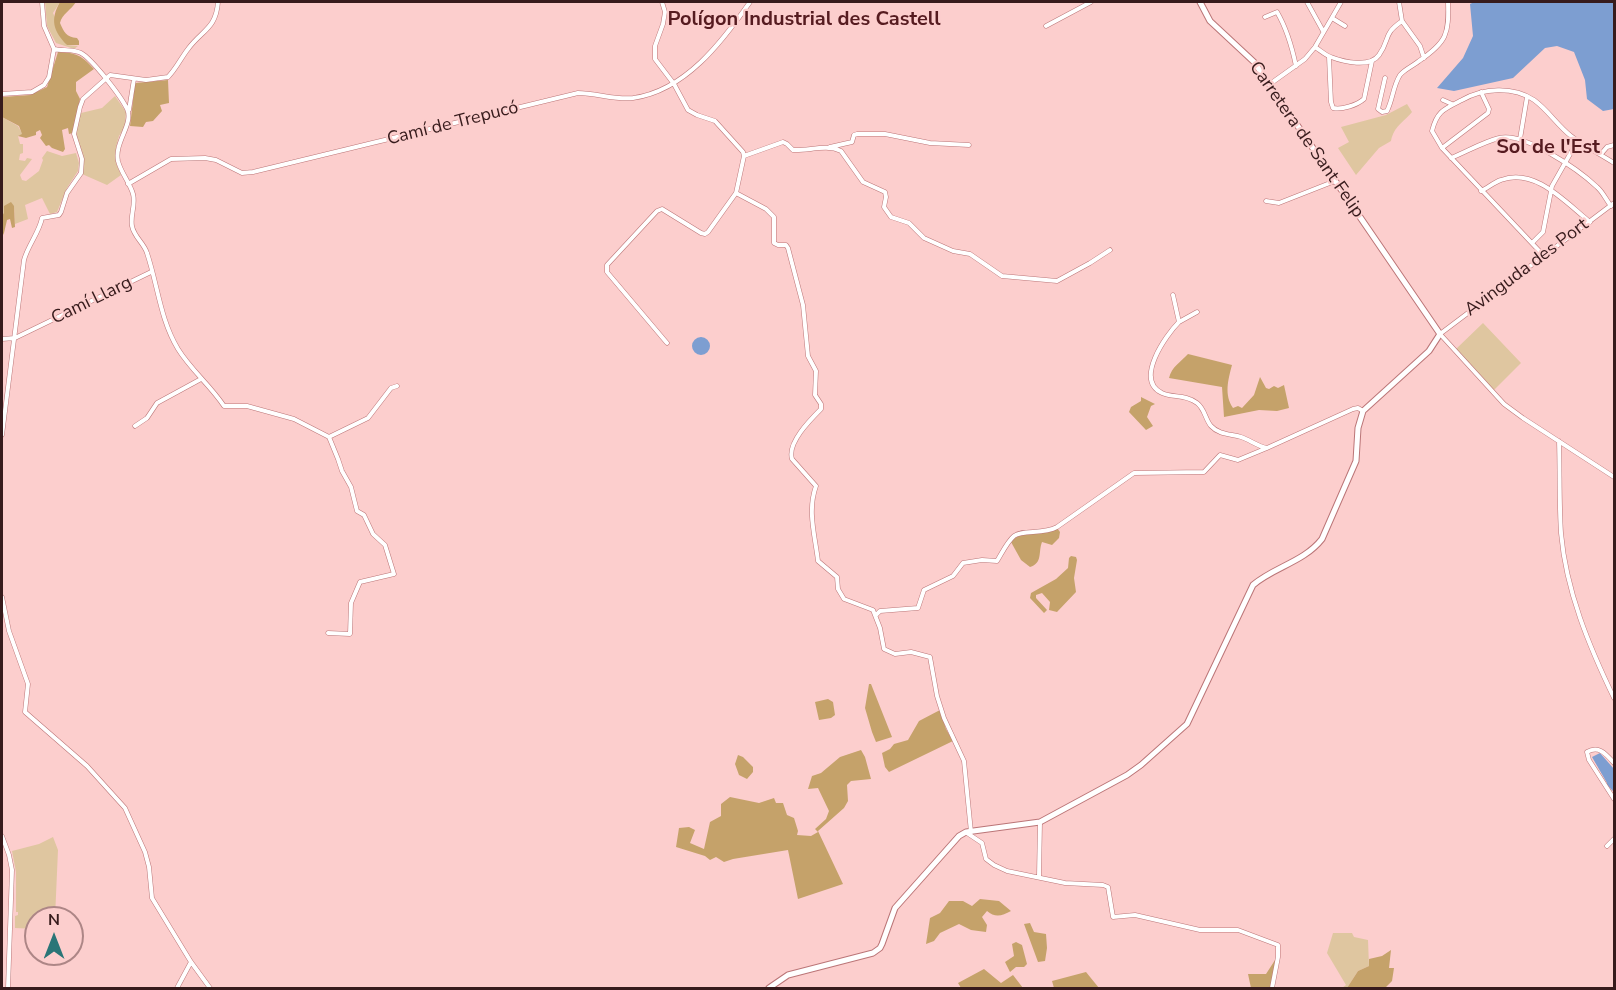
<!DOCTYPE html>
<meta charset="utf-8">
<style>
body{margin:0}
#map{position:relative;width:1616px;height:990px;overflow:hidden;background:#fccecd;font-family:"Nunito Sans",sans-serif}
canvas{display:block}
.frame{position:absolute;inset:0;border:3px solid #371b1c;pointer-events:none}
.north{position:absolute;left:24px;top:906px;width:60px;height:60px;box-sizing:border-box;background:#fccecd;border:2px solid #ad8686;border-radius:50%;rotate:0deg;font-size:16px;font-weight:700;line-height:24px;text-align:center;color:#371b1c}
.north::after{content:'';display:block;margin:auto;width:21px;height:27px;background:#2a7577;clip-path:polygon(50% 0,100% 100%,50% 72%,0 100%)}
</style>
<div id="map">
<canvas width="1616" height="990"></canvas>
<div class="frame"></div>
<div class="north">N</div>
</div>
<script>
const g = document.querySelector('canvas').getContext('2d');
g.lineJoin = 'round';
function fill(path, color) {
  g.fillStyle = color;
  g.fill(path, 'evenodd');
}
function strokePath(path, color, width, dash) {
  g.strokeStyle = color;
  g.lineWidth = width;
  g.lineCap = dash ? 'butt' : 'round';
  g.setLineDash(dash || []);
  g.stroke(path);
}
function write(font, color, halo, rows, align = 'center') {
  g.font = font + ' "Nunito Sans",sans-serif';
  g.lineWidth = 4.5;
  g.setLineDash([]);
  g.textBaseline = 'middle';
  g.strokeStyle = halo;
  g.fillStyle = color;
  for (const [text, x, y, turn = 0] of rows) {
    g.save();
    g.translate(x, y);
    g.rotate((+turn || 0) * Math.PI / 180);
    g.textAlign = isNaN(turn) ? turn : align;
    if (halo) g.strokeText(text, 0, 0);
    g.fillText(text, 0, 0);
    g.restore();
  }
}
fill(new Path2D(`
 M45,2H60L53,13L67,45L78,46L74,49L56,43L47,26Z
 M115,96L126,112L125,127L119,136L116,147V163L121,175L107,185L82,174L83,155L75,132L81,113L102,108Z
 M1407,104L1412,112C1403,123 1394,126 1391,141L1379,148L1356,175L1338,148L1349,142L1341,127L1386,115Z
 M2,117L18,126L23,135L18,136L20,144H23V153L20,154L19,160L25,161L27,158L32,159L20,175L22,180L26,181L39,171L43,160L42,158L47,151L62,156L76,153L79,163L78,171L67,188L57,212L50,214L42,198L25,205L28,219L15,224L14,206L2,216Z
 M1483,323L1521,363L1494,390L1456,349Z
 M53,837L58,850L55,918H36V929L15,928V916L18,915V912H16V872L12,851L39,844Z
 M1333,933H1352L1354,937L1368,940L1369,966L1358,971L1347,988H1342L1346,985L1327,953Z`), '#dfc6a0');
fill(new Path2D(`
 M60,2H76C71,10 62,14 60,23C64,32 66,37 77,38L79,41V45H67C53,31 50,19 60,2Z
 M58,52C77,53 81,55 94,69L76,82V91L80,99L73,133L69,134L68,128L62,130L65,149L63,152L52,148L49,145L46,146L40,138L42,135L40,130L36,132V135L26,138L18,136L22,134L19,126L2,117V97L30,95L47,87Z
 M168,80L169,103L160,105L162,111L153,121L146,122L143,127L130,126L135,83Z
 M11,202L14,206L15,227L12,228L10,219L7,220L4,233L2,237V216L4,213V206Z
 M1188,354L1232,365C1228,380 1224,395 1233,408L1238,406L1242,408L1254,395L1260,377L1266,388L1269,389L1274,386L1278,388L1284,385L1289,408L1277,411L1259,410L1224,417L1222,387L1169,378C1172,366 1180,363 1188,354Z
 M1141,397L1155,404L1151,406L1147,417L1153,426L1146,430L1129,412L1131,407L1141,401Z
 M1057,528L1060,532L1059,538L1052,545L1042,542C1038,552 1043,563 1030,567L1021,560L1011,542C1023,528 1040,537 1057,528Z
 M1071,556L1076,557L1077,560L1074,578L1076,592L1057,612L1049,610L1050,602L1042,593L1036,595V598L1047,610L1044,613L1030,598L1031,593L1056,579L1068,568L1069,558Z
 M869,684H871L892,737L876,742L872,732L865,708Z
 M828,699L833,702L835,715L831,718L819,720L815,702Z
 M940,710L946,729L953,741L889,772L885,767L882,753L890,749L894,744L908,740L919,721Z
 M861,750L865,757L871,779L851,781L847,785L848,801L844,808L818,831L843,884L798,899L788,850L733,859L724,862L716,857L710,860L705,856L676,847L679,828L689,827L695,830L690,843L704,849L710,822L721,816V804L730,797L759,803L774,798L776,803H783L787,815L794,818L798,831L797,835L811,836L818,832L815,829L826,819L829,811L818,788L808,789L812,776L821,773L840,757Z
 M738,755L743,757L753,767V772L747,779L739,775L735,764Z
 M980,899L999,901L1011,911C1002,916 995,918 987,911L982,917L987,925L986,932L971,930L959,924L940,933L934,941L926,944L930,918L940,913L949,901H963L972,906Z
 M1030,923L1034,932L1046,934L1047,948L1045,961L1038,962L1024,924Z
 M1016,942L1022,945L1027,964L1024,967H1016L1010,972L1005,962L1014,956L1012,944Z
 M1391,950L1389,968H1394L1392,981L1385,988H1347L1358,971L1369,966V959L1382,956Z
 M1277,957L1270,988H1251L1248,974H1266Z
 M984,969L1001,983L1013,975L1023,988H961L958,983Z
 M1086,972L1099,988H1054L1052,981Z`), '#c5a26a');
fill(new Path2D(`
 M1474,2H1614V109L1603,111L1587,99L1585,80L1574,52L1557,46L1545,48L1513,78L1454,91L1437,88L1463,58L1473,36L1470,4Z
 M692 346a9 9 0 1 1 18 0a9 9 0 1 1-18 0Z
 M1600,753L1614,769V792L1607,785V783L1592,757Z`), '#7d9ed1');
const minor = new Path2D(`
 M662,2L665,12L663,24L655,46V59L674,84L688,110L697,115L715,121L743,152L744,156L736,193L708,232L705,234L701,233L662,209L657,211L607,265V272L667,343
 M1307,2L1323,31
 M1399,2L1402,21L1420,46L1424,58
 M1265,17L1277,12C1287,29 1292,47 1296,66
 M1332,18L1345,26
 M1046,26L1091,2
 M1315,47C1320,50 1325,55 1331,57C1344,62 1370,68 1379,55C1391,38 1382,35 1402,21
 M54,49C62,51 73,49 81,53C92,59 121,96 127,109C134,124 114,142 118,161C121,173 130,183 133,194C136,205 130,215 132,226C134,237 144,243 147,253C158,286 160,319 178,349C191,370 210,385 224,406H247L294,419L329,437L338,459L342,471L351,487L357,511L364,515L373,534L385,545L394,574L360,582L351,603L350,634L328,633
 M1329,57L1331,102L1333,108C1342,110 1357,105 1364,99L1372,61
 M1385,78L1378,109L1382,112L1387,111C1393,99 1393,86 1400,75C1405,69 1413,66 1419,61C1447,42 1449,34 1448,2
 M1270,84L1305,59L1315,47L1341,2
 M2,94L32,92L44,85L49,77L54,49L44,26L42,2
 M1443,100L1452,104
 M129,110L134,79
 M1520,139L1527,97
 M830,147L852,142L854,135L857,134H885L930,143L969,145
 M1442,148L1488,113L1489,109L1481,92
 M1601,154L1607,147L1614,145
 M744,156L783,142L787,144L793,150C809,151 826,144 841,151L863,182L885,192L886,197L884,207L891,217L909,223L924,238L953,251L970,254L1002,276L1057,281L1090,263L1110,250
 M1451,158C1466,152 1483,142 1499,138C1523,131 1579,170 1597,187C1603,192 1606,200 1611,206
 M128,184L171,159L205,158L216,160L242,173L253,172L578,93C596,93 615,100 633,98C685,91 722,42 750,2
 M1481,191C1488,188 1494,182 1501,180C1535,167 1566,203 1590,222
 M736,193L766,209L774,217V243L778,245H786L788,248L803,305L808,356L816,371L815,395L821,404V409C810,420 787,443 792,459L816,486C807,511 815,535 818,561L837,577L838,589L844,599L873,610L880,628L884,649L895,654L911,652L930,657L937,696L944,718L964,761L971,832
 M1266,201L1279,203L1335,181
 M1614,203L1440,334L1504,404L1523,418L1614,477
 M1532,243L1543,232L1552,186L1578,140
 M1544,256L1442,148L1432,131C1437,111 1444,109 1462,100C1483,88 1513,86 1534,100C1548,110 1557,125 1571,136C1584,146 1600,154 1614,163
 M1173,295L1179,322C1166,335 1134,380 1162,393C1173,398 1185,394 1197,403C1205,409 1205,419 1211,426C1219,435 1232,434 1241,437C1250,440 1257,446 1267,448L1353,409L1358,408L1363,411
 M1179,322L1197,312
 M2,339L15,338L151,272
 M135,426L147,418L157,403L201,379
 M2,435L24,260C28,245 39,233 42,218L59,215L61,212L67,193L81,173L82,159L74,134L80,107L83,99L110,75L146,80L168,77C176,69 181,58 188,49C202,30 216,29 218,2
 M329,437L368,418L391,388L397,386
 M1559,441C1560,471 1559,502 1561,533C1566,591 1589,646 1614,698
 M2,597L9,631L28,684L25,712L87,766L125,808L145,852L149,867L152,898L191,962L210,988
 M876,615L880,611L918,608L924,590L953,576L963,563L982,560L997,561C1002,553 1007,542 1014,536C1023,529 1043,535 1057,527L1134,473L1204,472L1220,455L1238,460L1267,448
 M1614,763C1606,754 1599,745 1587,752L1589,760L1614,799
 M967,833L982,843L986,859L994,865L1007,871L1065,883L1103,885L1108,887L1113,917L1135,915L1200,930H1238L1278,945V957L1272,988
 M2,836L9,855L12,870L8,988
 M1607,846L1614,839
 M1039,876L1040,822
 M177,988L191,962`);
const major = new Path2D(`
 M769,988L788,975L873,953L880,948L882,944L895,908L959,836L966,832L1040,822L1127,775L1141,765L1187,724L1253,585C1274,567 1304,562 1322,539L1356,461L1358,428L1363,411L1429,351L1440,334L1254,62L1210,21L1200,2`);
strokePath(minor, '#bb7577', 5);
strokePath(major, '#bb7577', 7);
strokePath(minor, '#fff', 4);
strokePath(major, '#fff', 5);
write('18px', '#371b1c', '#fccecd', [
 ["Camí de Trepucó",453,124,-14],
 ["Carretera de Sant Felip",1306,140,55],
 ["Avinguda des Port",1527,268,-37],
 ["Camí Llarg",92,301,-26]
]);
write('bold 20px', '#561b20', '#fccecd', [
 ["Polígon Industrial des Castell",804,20],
 ["Sol de l'Est",1548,148]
]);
</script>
